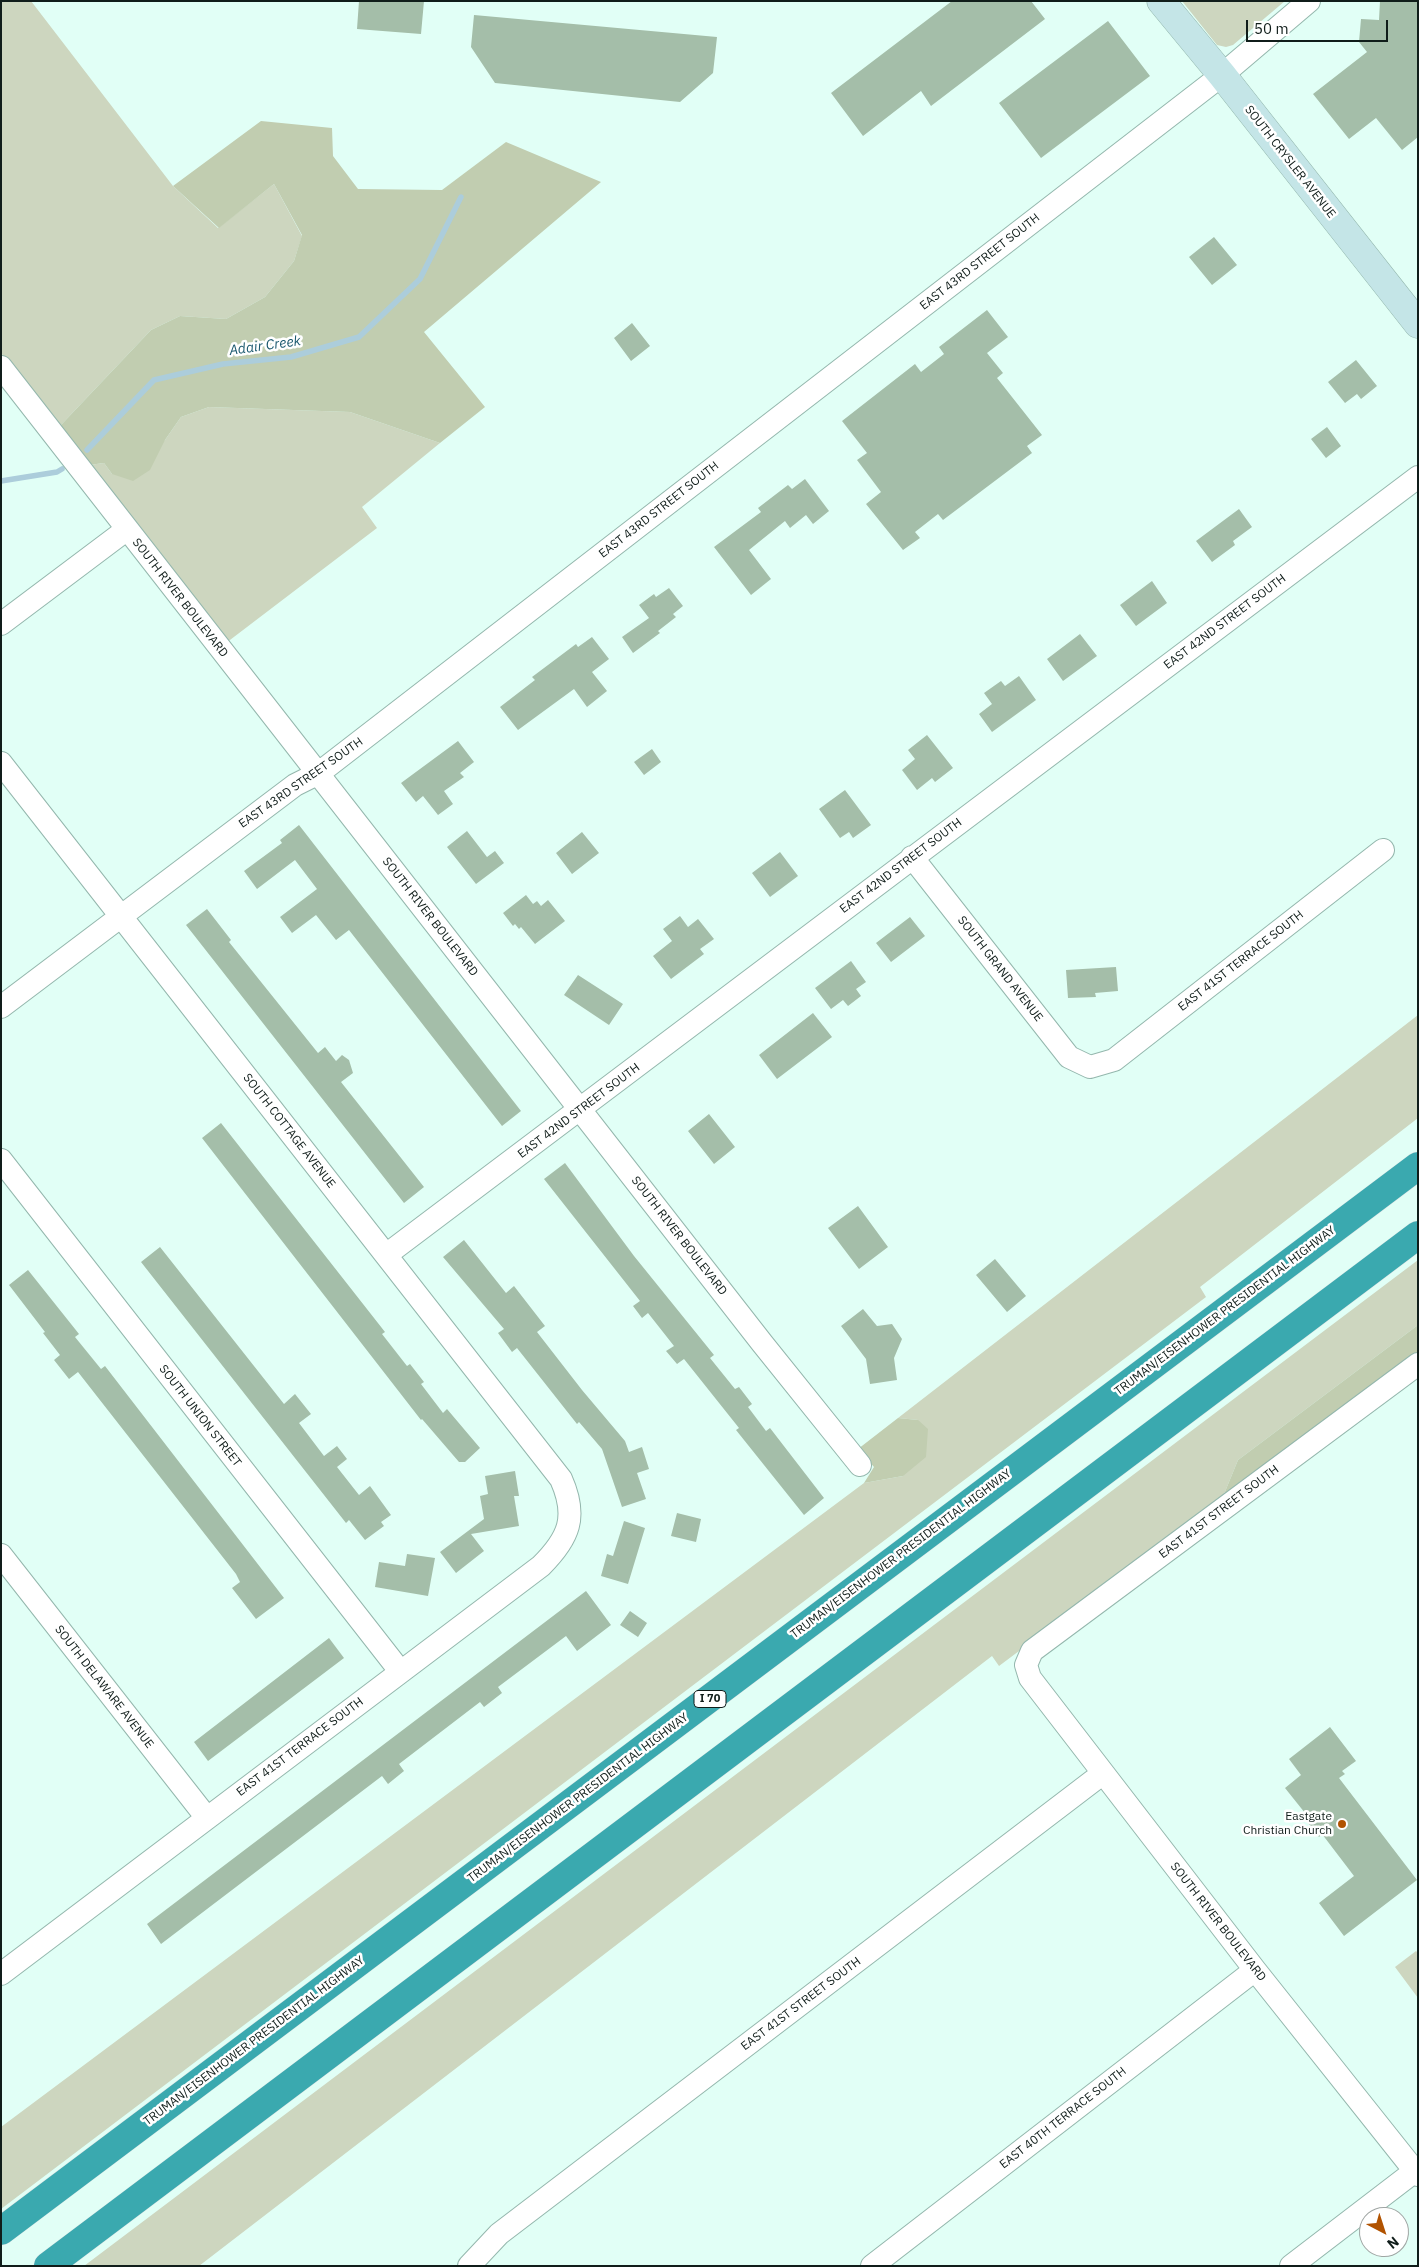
<!DOCTYPE html>
<style>
body{margin:0}
#map{position:relative;width:1419px;height:2267px;overflow:hidden;background:#e1fff6;font-family:"IBM Plex Sans",sans-serif}
canvas{display:block}
.frame{position:absolute;inset:0;border:2px solid #101d1a;pointer-events:none}
.north{position:absolute;left:1359px;top:2207px;width:50px;height:50px;box-sizing:border-box;background:#fff;border:1px solid #9fa5a3;border-radius:50%;rotate:140deg;font-size:14px;font-weight:700;line-height:20px;text-align:center;color:#101d1a}
.north::after{content:'';display:block;margin:auto;width:18px;height:22px;background:#b15301;clip-path:polygon(50% 0,100% 100%,50% 72%,0 100%)}
.scale{position:absolute;left:1246px;top:20px;width:142px;height:22px;box-sizing:border-box;border:2px solid #101d1a;border-top:0;padding-left:6px;font-size:15px;line-height:18px;white-space:nowrap;color:#101d1a;-webkit-text-stroke:4px #fff;paint-order:stroke}
</style>
<div id="map">
<canvas width="1419" height="2267"></canvas>
<div class="frame"></div>
<div class="north">N</div>
<div class="scale">50 m</div>
</div>
<script>
const g = document.querySelector('canvas').getContext('2d');
g.lineJoin = 'round';
function fill(path, color) {
  g.fillStyle = color;
  g.fill(path, 'evenodd');
}
function strokePath(path, color, width, dash) {
  g.strokeStyle = color;
  g.lineWidth = width;
  g.lineCap = dash ? 'butt' : 'round';
  g.setLineDash(dash || []);
  g.stroke(path);
}
function write(font, color, halo, rows, align = 'center') {
  g.font = font + ' "IBM Plex Sans",sans-serif';
  g.lineWidth = 5;
  g.setLineDash([]);
  g.textBaseline = 'middle';
  g.strokeStyle = halo;
  g.fillStyle = color;
  for (const [text, x, y, turn = 0] of rows) {
    g.save();
    g.translate(x, y);
    g.rotate((+turn || 0) * Math.PI / 180);
    g.textAlign = isNaN(turn) ? turn : align;
    if (halo) g.strokeText(text, 0, 0);
    g.fillText(text, 0, 0);
    g.restore();
  }
}
fill(new Path2D(`
 M1,1H31L173,186L218,228L274,184L302,236L294,261L265,297L226,319L180,316L151,330L60,426L1,353Z
 M1182,1H1285L1233,45L1226,47L1217,45Z
 M209,407L350,412L440,443L362,507L377,528L226,643L89,465L104,463L112,474L165,440L181,417Z
 M1418,1015V1118L1200,1287L1206,1297L1,2209V2127L864,1483L903,1476L918,1420L898,1418Z
 M1418,1260V1325L1238,1460L1222,1499L999,1666L992,1656L199,2266H84Z
 M1416,1951L1418,1953V1998L1395,1967Z`), '#cdd6bf');
fill(new Path2D(`
 M261,121L332,128L333,156L358,189L442,190L506,142L601,182L424,332L485,407L440,443L350,412L209,407L181,417L165,440L150,470L133,481L112,474L104,463L89,465L60,426L151,330L180,316L226,319L265,297L294,261L302,235L274,184L219,228L173,186Z
 M1418,1325V1352L1222,1499L1238,1460Z
 M898,1418L918,1420L928,1429L926,1457L903,1476L864,1483L874,1467L858,1449Z`), '#c1cdb0');
strokePath(new Path2D(`
 M87,450L154,380L223,364L291,357L359,337L420,279L461,197
 M1,481L57,472L62,469`), '#accddb', 5.5);
fill(new Path2D(`
 M359,1H424L421,34L357,29Z
 M952,1H1031L1045,19L931,106L921,91L863,136L831,93Z
 M1380,1H1418V137L1402,150L1376,118L1349,139L1313,94L1367,52L1359,42L1361,19L1379,20Z
 M474,15L717,37L713,73L680,102L495,83L471,47Z
 M1108,21L1150,76L1041,158L999,103Z
 M1214,237L1237,265L1212,285L1189,257Z
 M987,310L1008,337L987,353L1003,373L997,378L1042,435L1027,446L1032,453L943,520L938,514L915,532L920,538L903,550L866,504L881,492L857,460L867,453L842,421L915,364L921,372L944,354L939,347Z
 M632,323L650,346L631,361L614,338Z
 M1356,360L1377,386L1361,399L1357,394L1345,403L1328,382Z
 M1327,427L1341,446L1326,458L1311,439Z
 M805,479L829,511L813,524L806,515L790,528L785,521L749,550L771,579L751,595L714,547L761,512L758,508L771,498L788,485L792,489Z
 M1239,509L1252,527L1233,541L1235,545L1212,562L1196,541Z
 M1152,581L1167,603L1136,626L1120,605Z
 M669,588L683,606L673,614L676,617L658,631L660,633L633,653L622,637L649,618L639,605L654,594L656,597Z
 M1080,634L1097,656L1063,681L1047,659Z
 M592,637L609,659L592,672L607,691L587,707L574,689L518,730L500,707L535,680L532,677L576,644L578,647Z
 M1019,676L1036,700L992,732L979,714L992,704L984,693L1001,681L1005,686Z
 M927,735L953,768L935,782L932,778L917,790L902,770L915,759L908,750Z
 M458,741L474,762L460,773L464,777L444,791L453,804L438,815L423,796L416,802L401,783Z
 M652,749L661,762L644,775L634,762Z
 M845,790L871,825L853,838L849,832L840,838L819,809Z
 M299,825L521,1111L502,1126L349,930L336,940L316,915L292,933L280,917L317,889L295,860L257,889L244,871L282,843L280,840Z
 M467,831L487,857L495,851L504,863L476,884L447,847Z
 M582,832L599,853L572,874L556,853Z
 M780,852L798,876L770,897L752,873Z
 M526,895L533,904L537,901L541,906L548,900L565,921L535,944L521,927L519,929L515,924L513,926L503,913Z
 M207,909L231,940L229,942L318,1053L325,1047L336,1061L342,1055L349,1060L353,1073L341,1082L424,1187L404,1203L186,925Z
 M680,916L688,927L698,919L714,939L700,949L704,954L671,979L653,956L672,941L663,929Z
 M910,917L925,936L891,962L876,943Z
 M851,961L866,982L856,989L861,996L848,1006L843,1000L831,1009L815,988Z
 M1116,967L1118,991L1095,993L1096,997L1068,998L1066,970Z
 M578,975L623,1004L609,1025L564,995Z
 M813,1013L832,1037L777,1079L759,1055Z
 M709,1114L735,1147L714,1164L688,1131Z
 M221,1123L385,1332L382,1334L407,1366L410,1364L424,1382L421,1384L443,1413L447,1409L480,1448L465,1462H459L422,1419L421,1420L202,1138Z
 M565,1163L634,1256L714,1355L710,1358L735,1389L739,1387L752,1404L748,1407L766,1431L770,1428L824,1498L804,1515L736,1430L739,1428L684,1359L677,1364L666,1351L674,1346L648,1313L642,1318L633,1306L640,1301L544,1179Z
 M858,1206L888,1247L859,1269L828,1228Z
 M464,1240L506,1293L514,1286L545,1326L537,1332L582,1390L625,1441L629,1452L642,1447L649,1469L637,1473L646,1499L622,1507L602,1449L579,1422L577,1424L517,1348L512,1352L498,1333L504,1329L443,1257Z
 M160,1247L284,1404L295,1394L311,1414L299,1423L324,1456L337,1446L347,1459L337,1467L359,1495L370,1486L391,1515L381,1522L384,1526L365,1540L349,1520L346,1523L141,1262Z
 M995,1259L1026,1296L1007,1312L976,1275Z
 M28,1270L79,1334L75,1337L101,1369L105,1366L284,1598L256,1619L232,1588L240,1582L236,1574L78,1372L69,1379L54,1360L60,1355L43,1333L45,1332L9,1285Z
 M863,1309L877,1326L892,1324L902,1339L894,1358L897,1380L870,1384L866,1359L841,1326Z
 M515,1471L519,1496H514L519,1526L471,1534L484,1551L456,1573L440,1552L484,1519L480,1496L488,1494L485,1476Z
 M677,1513L701,1519L696,1542L671,1536Z
 M624,1521L645,1528L628,1584L601,1576L607,1554L613,1556Z
 M407,1554L435,1558L428,1596L375,1587L379,1562L405,1566Z
 M586,1591L611,1625L577,1651L566,1636L498,1687L502,1693L484,1707L480,1702L399,1764L404,1771L388,1784L382,1776L161,1944L147,1924Z
 M630,1611L647,1623L638,1637L620,1625Z
 M329,1638L344,1658L208,1761L194,1742Z
 M1330,1727L1356,1761L1342,1771L1345,1774L1339,1778L1417,1880L1344,1936L1319,1903L1354,1876L1322,1834L1319,1837L1302,1815L1305,1813L1285,1788L1301,1775L1289,1759Z`), '#a4bea9');
const street = new Path2D(`
 M1,367L762,1343L860,1465
 M1,624L126,530
 M1,763L561,1479C578,1517 569,1538 541,1566L1,1974
 M912,857L1069,1057L1090,1067L1114,1060L1383,850
 M1,1007L295,785L319,773L1222,75L1309,1
 M1,1160L400,1671
 M386,1255L1418,477
 M1418,1364L1032,1651L1026,1665L1030,1678L1255,1970L1418,2175
 M1,1555L207,1818
 M469,2266L499,2234L1102,1774
 M872,2266L1255,1970
 M1291,2266L1415,2171`);
const secondary = new Path2D(`
 M1161,1L1222,75L1418,324`);
const highway = new Path2D(`
 M1,2231L1418,1166
 M48,2266L1418,1235`);
strokePath(street, '#94b7ad', 24);
strokePath(secondary, '#94b7ad', 29);
strokePath(highway, '#e7e8e8', 29);
strokePath(street, '#fff', 22);
strokePath(secondary, '#c4e5e7', 28);
strokePath(highway, '#3aa9af', 28);
for (const [x, y, r, color] of [
 [1342,1824,5,"#b15301"]
]) {
  const dot = new Path2D();
  dot.arc(x, y, r, 0, 2 * Math.PI);
  g.fillStyle = color;
  g.fill(dot);
  strokePath(dot, '#fff', 2);
}
for (const [x, y, w] of [
 [710,1699,32]
]) {
  const box = new Path2D();
  box.roundRect(x - w / 2, y - 8.5, w, 17, 4);
  g.fillStyle = '#fff';
  g.fill(box);
  strokePath(box, '#101d1a', 1);
}
write('bold 11px', '#101d1a', null, [
 ["I 70",710,1699]
]);
write('12px', '#101d1a', '#fff', [
 ["SOUTH CRYSLER AVENUE",1290,162,52],
 ["EAST 43RD STREET SOUTH",980,262,-38],
 ["EAST 43RD STREET SOUTH",659,510,-38],
 ["SOUTH RIVER BOULEVARD",180,598,52],
 ["EAST 42ND STREET SOUTH",1225,622,-37],
 ["EAST 43RD STREET SOUTH",301,783,-35],
 ["EAST 42ND STREET SOUTH",901,866,-37],
 ["SOUTH RIVER BOULEVARD",430,917,52],
 ["EAST 41ST TERRACE SOUTH",1241,961,-38],
 ["SOUTH GRAND AVENUE",1000,969,52],
 ["EAST 42ND STREET SOUTH",579,1111,-37],
 ["SOUTH COTTAGE AVENUE",289,1131,52],
 ["SOUTH RIVER BOULEVARD",679,1236,52],
 ["TRUMAN/EISENHOWER PRESIDENTIAL HIGHWAY",1225,1311,-37],
 ["SOUTH UNION STREET",200,1416,52],
 ["EAST 41ST STREET SOUTH",1219,1512,-37],
 ["TRUMAN/EISENHOWER PRESIDENTIAL HIGHWAY",901,1554,-37],
 ["SOUTH DELAWARE AVENUE",104,1687,52],
 ["EAST 41ST TERRACE SOUTH",300,1747,-37],
 ["TRUMAN/EISENHOWER PRESIDENTIAL HIGHWAY",578,1798,-37],
 ["SOUTH RIVER BOULEVARD",1218,1922,52],
 ["EAST 41ST STREET SOUTH",801,2004,-37],
 ["TRUMAN/EISENHOWER PRESIDENTIAL HIGHWAY",254,2041,-37],
 ["EAST 40TH TERRACE SOUTH",1063,2118,-38]
]);
write('12px', '#101d1a', '#fff', [
 ["Eastgate",1332,1817],
 ["Christian Church",1332,1831]
], 'right');
write('italic 14px', '#1a586e', '#fff', [
 ["Adair Creek",265,346,-8]
]);
</script>
